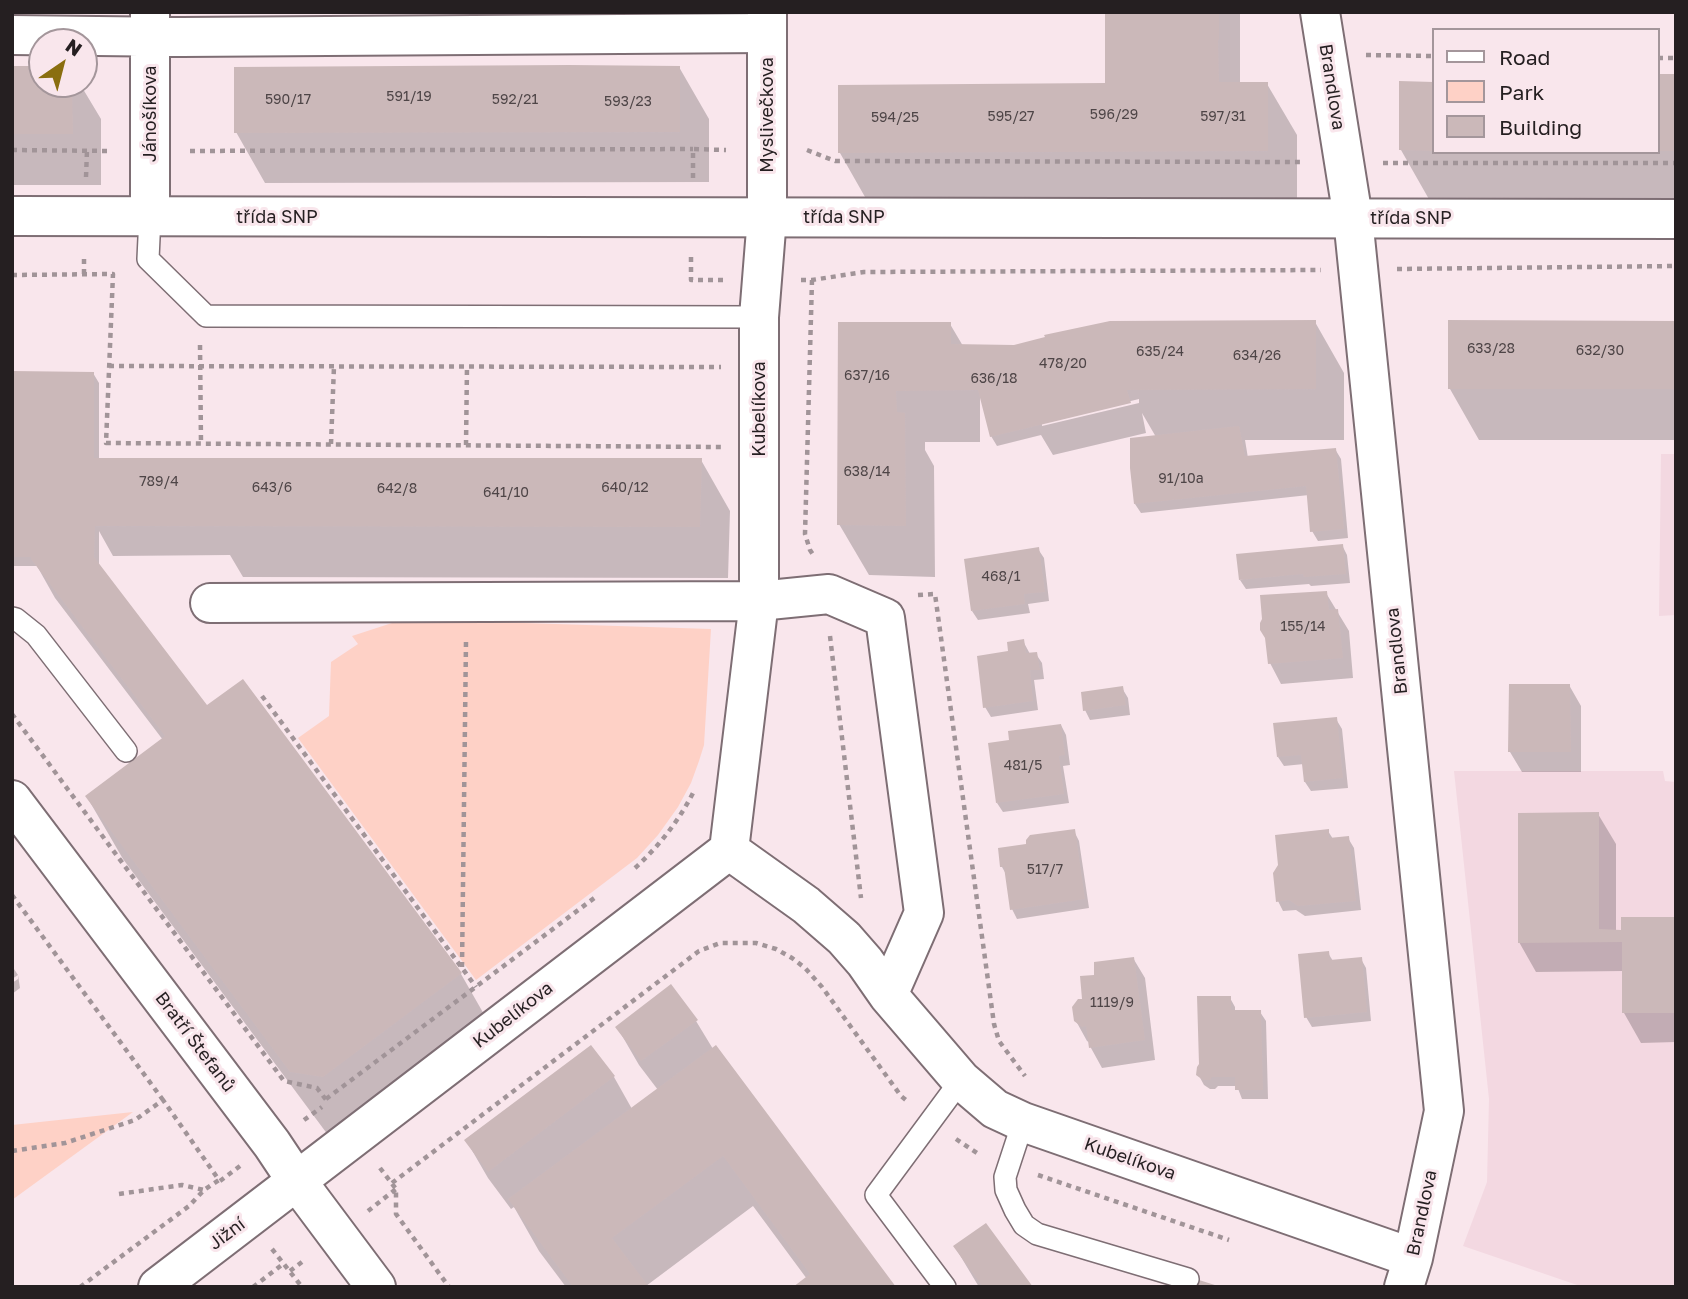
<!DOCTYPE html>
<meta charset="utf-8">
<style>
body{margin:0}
#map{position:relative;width:1688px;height:1299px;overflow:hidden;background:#f9e6ec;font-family:"Golos Text",sans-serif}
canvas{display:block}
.frame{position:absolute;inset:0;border:14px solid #251f21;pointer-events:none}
.legend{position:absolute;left:1432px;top:28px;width:228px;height:126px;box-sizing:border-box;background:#f9e6ec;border:2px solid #a4969b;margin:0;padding:9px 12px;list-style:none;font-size:21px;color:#251f21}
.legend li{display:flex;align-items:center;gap:14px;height:35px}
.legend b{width:35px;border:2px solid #a4969b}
.north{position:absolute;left:28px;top:28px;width:70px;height:70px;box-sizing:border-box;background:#f9e6ec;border:2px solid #a4969b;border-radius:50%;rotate:35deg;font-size:19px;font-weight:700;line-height:28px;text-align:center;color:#251f21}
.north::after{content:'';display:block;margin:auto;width:24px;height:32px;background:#8a6e0f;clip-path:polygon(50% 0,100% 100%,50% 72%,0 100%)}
</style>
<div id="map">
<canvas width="1688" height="1299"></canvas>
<div class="frame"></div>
<ul class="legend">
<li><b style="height:9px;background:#fff"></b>Road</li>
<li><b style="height:19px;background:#fed1c6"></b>Park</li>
<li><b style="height:19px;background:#cbb8b9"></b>Building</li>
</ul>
<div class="north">N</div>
</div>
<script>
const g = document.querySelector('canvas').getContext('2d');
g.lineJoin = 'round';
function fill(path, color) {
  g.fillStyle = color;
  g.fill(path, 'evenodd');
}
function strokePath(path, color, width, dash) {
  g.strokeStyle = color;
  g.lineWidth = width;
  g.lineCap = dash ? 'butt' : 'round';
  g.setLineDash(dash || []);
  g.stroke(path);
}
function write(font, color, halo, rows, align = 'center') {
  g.font = font + ' "Golos Text",sans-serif';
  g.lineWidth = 6;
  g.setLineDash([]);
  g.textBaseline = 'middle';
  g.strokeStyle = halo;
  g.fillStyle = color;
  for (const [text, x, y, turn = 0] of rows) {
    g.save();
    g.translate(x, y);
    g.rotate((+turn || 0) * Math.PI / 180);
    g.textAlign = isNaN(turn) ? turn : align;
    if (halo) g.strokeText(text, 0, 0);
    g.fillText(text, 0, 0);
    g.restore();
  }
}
fill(new Path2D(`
 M1661,454H1676V615L1659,616Z
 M1454,771H1663L1665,781L1676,782V1287H1583L1463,1246L1487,1182L1489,1099Z`), '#f3d8e1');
fill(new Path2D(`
 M493,622L711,629L704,745L699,761L691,783L678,807L658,835L637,858L476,980L298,738L329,716L331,662L358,644L352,636L392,623Z
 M133,1112L12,1200V1125Z`), '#fed1c6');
fill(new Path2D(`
 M1107,12H1240V84H1267L1297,135V201L869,204L840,153L1109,85Z
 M679,67L709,119V182L265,183L236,132Z
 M12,68H42V84H80L101,119V185H12Z
 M1658,76H1674L1676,79V201H1430L1401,150L1400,83H1434V152H1658Z
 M1315,322L1344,373V440H1245L1248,458L1335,449L1341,459L1348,538L1318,541L1312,531L1309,495L1141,513L1135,504L1156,437L1142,413L1146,433L1053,455L1041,435L997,446L991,436L980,395V442H925V450L934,466L935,577L869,575L839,524V324H950L963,346L1014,347ZM1139,399V403L1042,426V423Z
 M1676,323V440H1479L1450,389Z
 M12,373H93L99,383V460H701L730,511L728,578L243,577L230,555L113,556L99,531V566L207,708L242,681L461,974L497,1037L328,1135L123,859L87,797L163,740L55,598L37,566H12Z
 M1342,545L1347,555L1350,583L1311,586L1309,584L1246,589L1240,580Z
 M1038,549L1044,558L1049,601L1028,604L1030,613L978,620L972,611Z
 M1326,593L1349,631L1353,678L1281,684L1270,663Z
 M1023,641L1030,654H1036L1042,663L1044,679L1034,680L1038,710L991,717L985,707L1010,652Z
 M1569,685L1581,706V772H1522L1510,752Z
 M1122,688L1128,698L1130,715L1090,720L1085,710Z
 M1336,719L1342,729L1348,788L1311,791L1305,782L1304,764L1284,766L1278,757Z
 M1061,725L1066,735L1070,765L1063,766L1069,803L1003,812L997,803Z
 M1598,814L1616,844V931L1676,919V1042L1641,1043L1624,1013V971L1536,972L1519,942Z
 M1074,831L1079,841L1089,908L1017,919L1012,909L1007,876L1002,867L1028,846Z
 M1328,831L1333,839L1348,838L1354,848L1361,910L1305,916L1296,910L1283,911L1278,901Z
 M1328,953L1333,961L1361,959L1366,968L1371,1021L1312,1027L1306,1017Z
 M1133,958L1145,978L1155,1060L1102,1068L1091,1048L1090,1043L1087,1041L1076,1021L1096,976Z
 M12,966L18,975L12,979Z
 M18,975L20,988L12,994V983L18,979Z
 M1230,998L1235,1007V1012H1260L1266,1021L1268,1099H1242L1237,1086H1218L1215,1089H1210L1204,1085L1198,1074Z
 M696,1021L713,1049L894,1287L807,1279L753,1206L646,1286L647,1287H566L539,1251L514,1207L511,1209L488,1178L466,1140L591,1047L614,1077L632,1109L658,1090L639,1065L617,1027Z
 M955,1247L1030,1287H979Z`), '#0003');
fill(new Path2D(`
 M1105,12H1219V40L1218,39L1219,82H1268V151L838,153V85L1105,83Z
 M569,65L680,66V132L234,133V67Z
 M12,66H42V84H72L73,134H12Z
 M1658,74H1675L1676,151H1658Z
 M1399,81L1434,82V151L1399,150Z
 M1316,320V389L1127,390L1131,403L990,437L978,390L896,391L897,412L905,413L906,526L837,525L838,322H951V344L1014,345L1045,337L1044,335L1110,321Z
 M1448,320L1676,321V389H1448Z
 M12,371L94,372V458H702L700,527L95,526L94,557L207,705L243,679L462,973L323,1077L290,1072L85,796L165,736L31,559V557H12Z
 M1239,426L1245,456L1336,448L1344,529L1310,532L1306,486L1134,504L1130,468V438Z
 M1343,544L1346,574L1304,577L1303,574L1239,580L1236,554Z
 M1039,547L1045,592L1024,594L1025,604L971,611L964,559Z
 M1327,591L1329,610L1338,609L1343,658L1268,664L1265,638L1260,630V623L1262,619L1260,595Z
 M1024,639L1026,653L1037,652L1040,670H1030L1033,701L983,708L977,656L1008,651L1007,642Z
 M1509,684H1570L1571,752H1508Z
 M1123,686L1126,705L1083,711L1081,692Z
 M1337,717L1343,778L1304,782L1301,755L1277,757L1273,723Z
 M1061,724L1065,755L1059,756L1064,794L996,803L988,743L1009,740L1008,731Z
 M1599,812V929L1621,930V917H1676V1013H1622V942L1518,943V813Z
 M1075,829L1085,899L1010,910L1004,867H1000L998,848L1026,844V840L1030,835Z
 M1329,829V838L1349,836L1356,901L1298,906L1289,900L1276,902L1273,873L1278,865L1275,835Z
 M1329,951L1330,960L1362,957L1367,1012L1304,1018L1298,954Z
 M1134,957L1145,1040L1089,1048L1086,1026L1082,1027L1074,1021L1072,1007L1078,999H1082L1080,976L1094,975V962Z
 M671,984L698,1020L641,1061L615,1027Z
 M1197,996H1231V1010H1261L1263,1090H1235V1077H1212L1210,1080H1203L1196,1075L1197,1067L1199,1064Z
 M591,1045L615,1076L488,1172L464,1140Z
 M716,1045L772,1120L896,1287H793L810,1274L723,1156L612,1238L649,1287H573L508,1199Z
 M986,1223L1033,1287H983L953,1246Z
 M1199,1280L1218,1286V1287H1196Z`), '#cbb8b9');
const lane = new Path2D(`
 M150,216L148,259L206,316L759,317
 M12,618L16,619L36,635L126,751
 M1023,1122L1005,1177L1006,1190L1015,1210L1024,1225L1037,1234L1188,1279
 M945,1287L876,1195L961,1080`);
const street = new Path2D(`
 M1320,12L1353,218L1444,1111L1413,1258L1404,1287
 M12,35L182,37L767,33
 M150,216V12
 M210,603L759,601L829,594L885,618L924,913L888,995
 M729,850L806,905L844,938L865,962L888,995L961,1080L995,1109L1023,1122L1413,1258
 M158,1287L729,850L759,601V317L767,217`);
const secondary = new Path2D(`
 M767,12V217
 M12,216L1676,219
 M12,800L272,1144L296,1180L376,1287`);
strokePath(lane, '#7e6e74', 24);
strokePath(street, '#7e6e74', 42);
strokePath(secondary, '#7e6e74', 42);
strokePath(new Path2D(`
 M1366,55L1434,56
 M1658,58H1676
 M12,150L111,151
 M807,150L835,161L1304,162
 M190,151L693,149
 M1383,163H1676
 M86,177L87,150
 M693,178V149L726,150
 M691,257V280H723
 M1397,269L1676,266
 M84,274V256
 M12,275L113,274L106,443L721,447
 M801,280H812L864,272L1321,270
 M812,280L805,534L810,550L814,556
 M200,345L201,444
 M109,366L721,367
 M331,444L334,366
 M466,445L467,366
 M918,595L935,594L994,1024L999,1041L1025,1076
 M830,636L861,898
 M262,696L476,987
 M12,714L284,1081L317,1088L327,1101
 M635,868C659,846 678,822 693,793
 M12,895L163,1100
 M462,967L466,641
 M326,1099L597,896
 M304,1120L322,1107
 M956,1139L980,1155
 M12,1151L65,1143L135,1120L163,1100L219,1180L204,1190L189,1206L80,1287
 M380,1168L396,1189V1214L449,1287
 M1038,1175L1229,1240
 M220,1181L240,1166
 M392,1183L699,951L720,943H756L776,949L792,958L805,968L822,987L901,1096L907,1101
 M119,1194L182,1185L204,1190
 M368,1211L396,1189
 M272,1249L302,1287
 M290,1271L306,1259
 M253,1287L283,1264`), '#a19498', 4.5, [5, 5]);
strokePath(lane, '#fff', 21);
strokePath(street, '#fff', 38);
strokePath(secondary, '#fff', 38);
write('14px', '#4e4547', null, [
 ["591/19",409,97],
 ["590/17",288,100],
 ["592/21",515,100],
 ["593/23",628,102],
 ["596/29",1114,115],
 ["595/27",1011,117],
 ["597/31",1223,117],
 ["594/25",895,118],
 ["633/28",1491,349],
 ["632/30",1600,351],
 ["635/24",1160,352],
 ["634/26",1257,356],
 ["478/20",1063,364],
 ["637/16",867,376],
 ["636/18",994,379],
 ["638/14",867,472],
 ["91/10a",1181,479],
 ["789/4",159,482],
 ["643/6",272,488],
 ["640/12",625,488],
 ["642/8",397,489],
 ["641/10",506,493],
 ["468/1",1001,577],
 ["155/14",1303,627],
 ["481/5",1023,766],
 ["517/7",1045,870],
 ["1119/9",1112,1003]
]);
write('18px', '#251f21', '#f9e6ec', [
 ["Brandlova",1332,87,81],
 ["Jánošíkova",150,114,-90],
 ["Myslivečkova",767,115,-90],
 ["třída SNP",277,217],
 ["třída SNP",844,217],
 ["třída SNP",1411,218],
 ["Kubelíkova",759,409,-90],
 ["Brandlova",1397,651,-96],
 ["Kubelíkova",513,1015,-38],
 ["Bratří Štefanů",195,1042,53],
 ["Kubelíkova",1130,1159,19],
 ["Brandlova",1422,1213,-78],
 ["Jižní",227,1234,-37]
]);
</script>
